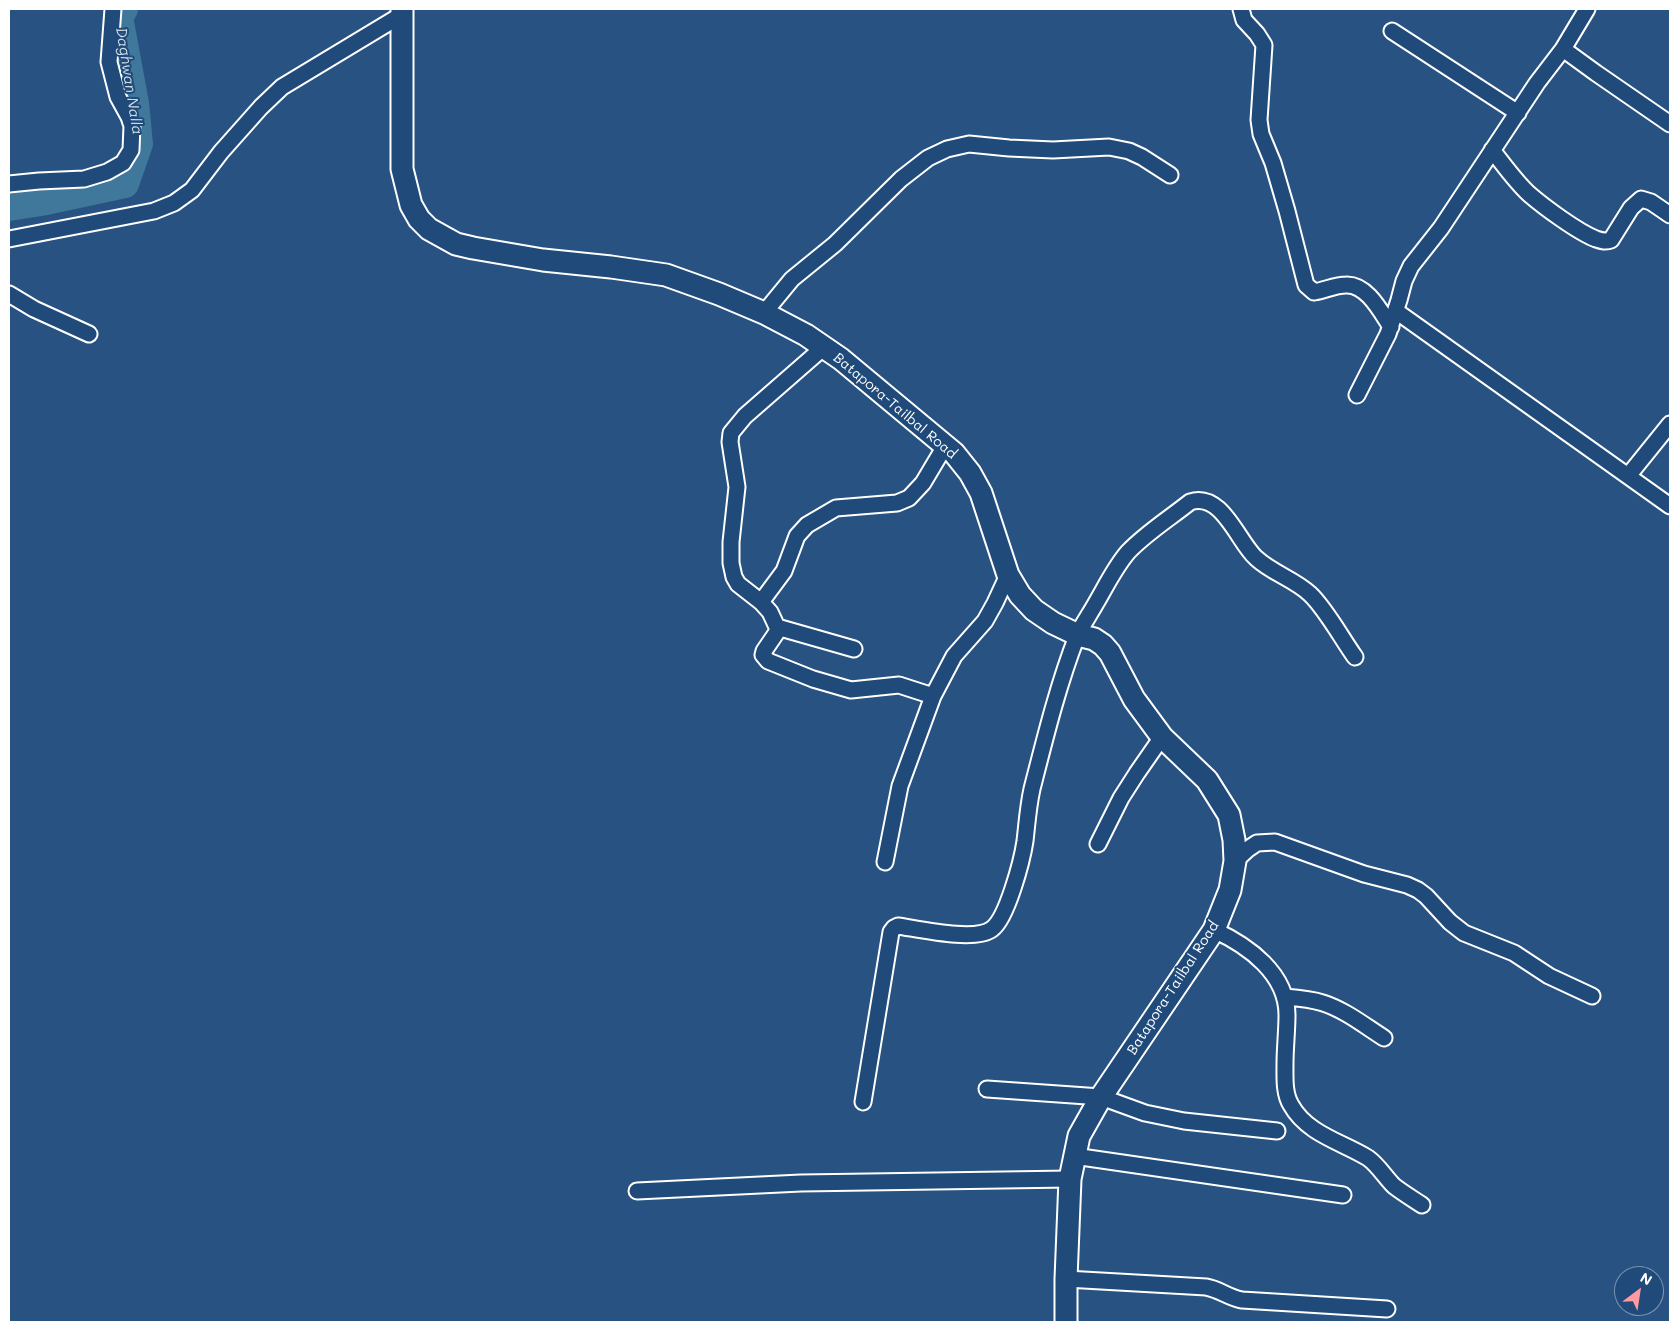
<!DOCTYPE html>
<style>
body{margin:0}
#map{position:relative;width:1679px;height:1331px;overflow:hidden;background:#285282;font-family:Mali,sans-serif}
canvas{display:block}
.frame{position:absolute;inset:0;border:10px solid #fff;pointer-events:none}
.north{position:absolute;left:1614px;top:1266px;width:50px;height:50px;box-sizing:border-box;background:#1f4a7a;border:1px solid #7992af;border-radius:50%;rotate:31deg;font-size:14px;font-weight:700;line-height:20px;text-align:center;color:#fff}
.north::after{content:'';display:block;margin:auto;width:18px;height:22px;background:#ff9aa2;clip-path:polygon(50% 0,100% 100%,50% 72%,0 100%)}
</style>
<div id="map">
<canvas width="1679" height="1331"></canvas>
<div class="frame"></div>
<div class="north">N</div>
</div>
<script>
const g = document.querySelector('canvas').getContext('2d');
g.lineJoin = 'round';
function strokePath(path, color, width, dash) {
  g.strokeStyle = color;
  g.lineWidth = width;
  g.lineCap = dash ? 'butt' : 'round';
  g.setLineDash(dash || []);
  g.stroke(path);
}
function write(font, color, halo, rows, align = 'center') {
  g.font = font + ' Mali,sans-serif';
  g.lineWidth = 4;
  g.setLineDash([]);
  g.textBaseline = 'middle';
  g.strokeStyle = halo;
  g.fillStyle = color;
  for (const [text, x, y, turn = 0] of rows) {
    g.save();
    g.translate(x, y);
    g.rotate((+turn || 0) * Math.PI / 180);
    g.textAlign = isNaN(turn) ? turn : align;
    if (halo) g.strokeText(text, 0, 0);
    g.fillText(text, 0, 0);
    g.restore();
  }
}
strokePath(new Path2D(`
 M9,207L41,202L125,184L139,144L135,103L119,17L124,9`), '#40789c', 28);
const minor = new Path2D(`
 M1241,9L1244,20L1257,34L1264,45L1259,120L1261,134L1273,163L1287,211L1306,285L1314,292C1325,290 1336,285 1346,285C1367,284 1381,312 1391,327
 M1392,31L1518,113
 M1563,49L1596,73L1670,124
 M1492,150C1504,165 1515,181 1529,194C1544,207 1578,232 1596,239C1602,241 1606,242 1611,240L1631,208L1641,199L1651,202L1670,215
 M9,184L39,181L84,179L107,172L123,163L131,150L132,126L129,117L118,97L109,62L113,9
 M9,239L154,211L174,203L192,190L221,152L261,107L282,87L403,14
 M9,294L34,309L89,334
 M1396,311L1670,506
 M764,313L792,279L835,244L901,179L928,158L947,149L969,144L1009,148L1053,150L1109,147L1129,151L1142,157L1170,175
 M824,347L745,416L731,433L730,442L737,487L731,542V563L734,577L738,584L761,602L770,612L777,627V632L764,651L763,655L768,661L813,679L851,690L899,685L933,696
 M1357,395L1388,334L1399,300L1404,281L1411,266L1441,228L1537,83L1563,49L1587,9
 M1628,476L1670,424
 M761,602L784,571L797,536L807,525L836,508L897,503L909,498L923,483L945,446
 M777,627L854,649
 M1098,844L1121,798L1137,773L1162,737
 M1235,861L1248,849L1257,843L1275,842L1364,874L1407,885L1418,890L1426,896L1450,922L1464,933L1514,953L1549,976L1592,996
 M885,862L900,786L933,696L954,656L985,621L995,603L1008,575
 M1214,930C1249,946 1287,974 1287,1015C1287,1031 1285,1048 1285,1064C1285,1078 1284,1094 1291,1105C1307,1134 1342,1142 1368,1158C1378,1165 1385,1177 1394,1186C1403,1193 1413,1199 1422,1205
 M1285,997C1298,998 1311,999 1323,1003C1345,1010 1365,1026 1384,1038
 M987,1089L1101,1097L1145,1113L1184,1121L1277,1131
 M863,1102L891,932L894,928L898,926C919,929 975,942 992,929C1007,918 1022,861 1025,841C1027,824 1028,807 1032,789C1045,738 1058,685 1077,636C1082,625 1090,614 1096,603C1106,586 1115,567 1128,552C1146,533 1170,518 1190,502C1222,491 1238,542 1256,558C1272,573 1294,579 1310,594C1326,609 1342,639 1355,657
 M1074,1156L1343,1195
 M637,1191L801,1183L1070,1179
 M1066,1279L1206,1287C1219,1289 1229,1298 1242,1300L1387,1309`);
const secondary = new Path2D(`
 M402,9V169L411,205L419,219L429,229L456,244L473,248L543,260L611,267L666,275L719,294L764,313L806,335L841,359L954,453L970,473L981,493L1008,575L1020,595L1034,610L1053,623L1078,635L1094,639L1103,645L1110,653L1134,699L1162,737L1207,780L1229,815L1234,840L1235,861L1230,890L1214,930L1101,1097L1079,1136L1070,1179L1066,1279V1322`);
strokePath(minor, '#fff', 19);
strokePath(secondary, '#fff', 25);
strokePath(minor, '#1f4a7a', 15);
strokePath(secondary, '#1f4a7a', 21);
write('14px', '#fff', '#1f4a7a', [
 ["Batapora-Tailbal Road",895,406,40],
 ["Batapora-Tailbal Road",1173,988,-57]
]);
write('italic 15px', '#cfdde6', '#1f4a7a', [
 ["Daghwan Nalla",129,81,81]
]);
</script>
